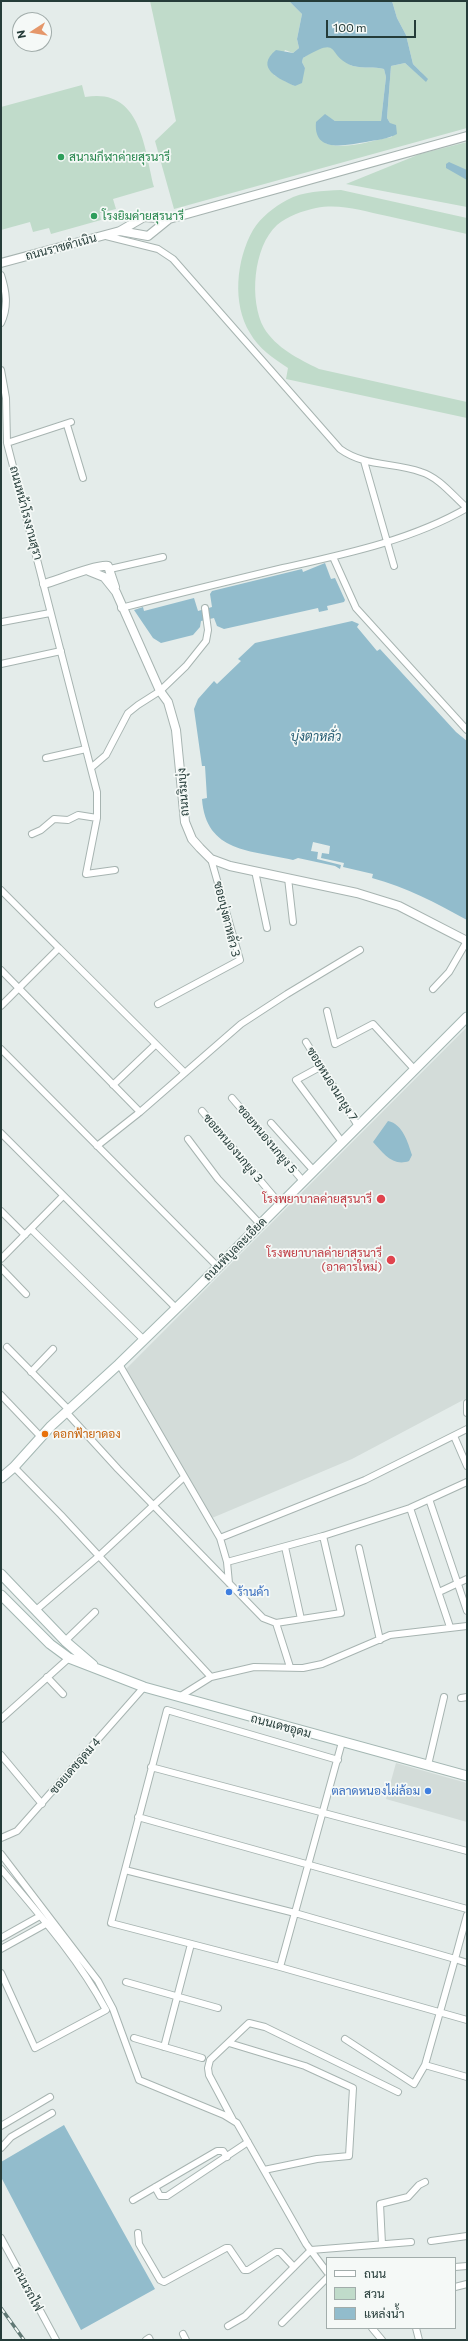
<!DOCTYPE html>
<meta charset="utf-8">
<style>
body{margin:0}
#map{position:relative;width:468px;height:2341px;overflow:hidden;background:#e4ecea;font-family:Commissioner,Sarabun,sans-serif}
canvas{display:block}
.frame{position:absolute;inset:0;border:2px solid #253c39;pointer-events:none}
.legend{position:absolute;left:326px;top:2257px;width:130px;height:72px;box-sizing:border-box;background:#f5f9f7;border:1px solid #a2adab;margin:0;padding:5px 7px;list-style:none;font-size:12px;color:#253c39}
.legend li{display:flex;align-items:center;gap:8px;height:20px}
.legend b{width:20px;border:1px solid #a2adab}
.north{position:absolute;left:12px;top:12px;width:40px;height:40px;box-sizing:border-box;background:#f5f9f7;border:1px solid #a2adab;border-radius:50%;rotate:258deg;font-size:11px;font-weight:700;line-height:16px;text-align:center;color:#253c39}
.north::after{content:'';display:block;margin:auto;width:14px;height:18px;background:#e5976a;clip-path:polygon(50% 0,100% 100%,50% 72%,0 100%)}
.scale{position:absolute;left:326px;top:20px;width:90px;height:18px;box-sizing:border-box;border:2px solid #253c39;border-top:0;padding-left:5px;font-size:12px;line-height:14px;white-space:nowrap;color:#253c39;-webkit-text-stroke:3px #f5f9f7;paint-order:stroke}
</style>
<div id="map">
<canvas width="468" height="2341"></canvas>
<div class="frame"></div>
<ul class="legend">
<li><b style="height:5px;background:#fff"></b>ถนน</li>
<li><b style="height:11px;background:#c0dbca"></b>สวน</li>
<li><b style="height:11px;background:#92bccc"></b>แหล่งน้ำ</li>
</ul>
<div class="north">N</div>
<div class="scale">100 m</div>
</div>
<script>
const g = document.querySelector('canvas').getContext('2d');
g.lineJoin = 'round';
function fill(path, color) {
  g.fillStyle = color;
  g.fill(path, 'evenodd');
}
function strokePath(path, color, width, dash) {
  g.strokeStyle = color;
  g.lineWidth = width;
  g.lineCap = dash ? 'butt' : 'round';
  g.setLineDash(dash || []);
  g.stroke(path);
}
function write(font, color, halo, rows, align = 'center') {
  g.font = font + ' Commissioner,Sarabun,sans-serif';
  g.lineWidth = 3.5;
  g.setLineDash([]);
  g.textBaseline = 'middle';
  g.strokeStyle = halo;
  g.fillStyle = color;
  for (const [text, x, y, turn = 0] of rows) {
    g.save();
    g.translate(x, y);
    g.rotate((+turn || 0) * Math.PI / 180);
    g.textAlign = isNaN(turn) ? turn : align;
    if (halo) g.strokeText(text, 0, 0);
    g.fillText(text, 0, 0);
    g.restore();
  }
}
fill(new Path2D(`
 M467,1027V1398L352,1459L212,1518L124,1371Z
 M396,1763L467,1783V1822L386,1799Z`), '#d3dcd9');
fill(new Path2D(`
 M150,1H289L302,14L297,39L299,48L293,53L285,50L274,75L295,86L305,68L302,62L303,58C309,54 316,48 322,46C335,43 342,62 353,66C364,69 374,66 384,69L386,77L381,121H335L325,115V143C345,151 372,140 392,137L390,123L387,118L391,66L405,63L426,81L421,72L413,64L406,35L397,18L392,1H467V128L174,209L155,141L176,121Z
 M82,85L85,97C141,87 144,147 154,187L113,199L116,209L100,213L101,220L51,234L49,228L33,232L30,222L1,230V107Z
 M467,142V207L346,184L420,154Z
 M341,190L467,218V234C440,228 414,222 387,216C363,211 340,203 316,208C302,211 288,216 277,225C253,247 249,301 264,328C276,348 299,359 319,369L467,402V418L286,379L288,368C273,358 259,349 250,333C232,304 236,260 253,230C261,217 274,207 287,200C303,191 323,191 341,190Z`), '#c0dbca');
fill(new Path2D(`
 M289,1H392L397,18L406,35L413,64L428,79L426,82L405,63L391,66L387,118L390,123L396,125L397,134C388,139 376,140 366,142C346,145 313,154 316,122L325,114L335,121H381L386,77L384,69C374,66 364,69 353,66C325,56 343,34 303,58L302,62L305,68L302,83L295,86C279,79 254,68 276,50L293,53L299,48L297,39L302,14Z
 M449,162L467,170V180L446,168V164Z
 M325,563L331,579L335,578L345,600L344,602L327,606L328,610L319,612L318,608L224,629L217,626L214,618L201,621L200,627L193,635L161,643L153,638L134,610L143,607L144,611L194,598L198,611L212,607L210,594L212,591L302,569L303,572Z
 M352,621L359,624L357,627L377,651L380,649L456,732L467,741V920C436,903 406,887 372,878L373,874L343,867L344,863L321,858L322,853L329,854L330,846L313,842L311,851L318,852L317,859L341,865L340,869L335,866L298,858L293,860C251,850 206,853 202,799L207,798L205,766H202L194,709L198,699L214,681L217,684L241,661L238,659L255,643Z
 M388,1121C403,1124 408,1143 412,1155L409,1161C393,1167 383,1153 373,1142Z
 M64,2125L155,2289L81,2330L1,2177V2162Z`), '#92bccc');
const minor = new Path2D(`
 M106,236L158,249L173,259L340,449C365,467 393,462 421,472C440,478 452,495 467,508
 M1,275C6,291 9,306 1,323
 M1,370L6,398L7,443L97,792V818L86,874L115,870
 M67,425L83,478
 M7,443L71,422
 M364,461L394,566
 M333,557L356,608L467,730
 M110,569L163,557
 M121,608C175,594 229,581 283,568C345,554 412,540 467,508
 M2,622L50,613
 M1,664L61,651
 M46,758L86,749
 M92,767L106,755L128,713L138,705L160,691L186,666L206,641L208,630L205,608
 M32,834L41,830L54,819L68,820L78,815L97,818
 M255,871L267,928
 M288,878L293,922
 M1,890L59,948
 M1,970L140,1112L97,1146
 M433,989L449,972L467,941
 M158,1004L240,960L211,859
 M1,1006L59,948L185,1073
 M327,1011L335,1044L373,1024L415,1070
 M306,1042L358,1126
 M1,1049L217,1266
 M320,1067L296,1080L342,1142
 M113,1085L155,1045
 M232,1098L303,1181
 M202,1111L280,1204
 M140,1112L241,1024L287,994L360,950
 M271,1123L314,1171
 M1,1133L175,1307
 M188,1139L218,1179L260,1224
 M1,1211L25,1235
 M31,1229L143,1339
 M1,1259L63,1196
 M1,1268L26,1294
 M7,1347L69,1410
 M119,1364L220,1538L227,1562L229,1583
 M31,1372L53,1349
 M1,1395L41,1437
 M467,1403V1413
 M66,1412L118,1469L263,1618L276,1623L290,1667
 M454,1436L467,1466
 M14,1467L61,1515L211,1677
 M429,1499L467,1611
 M410,1508L450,1627
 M220,1538L365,1480L467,1429
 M285,1547L301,1619
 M359,1548L380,1640
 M227,1562L323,1536L410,1508L467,1482
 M439,1592L467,1579
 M36,1610L99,1556L184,1477
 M276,1623L341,1613L323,1536
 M65,1641L95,1612
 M47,1677L63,1694
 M179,1697L211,1677L254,1667L303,1668L322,1664L390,1635L467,1626
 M461,1698L467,1697
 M1,1719L69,1658
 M1,1755L42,1804
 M338,1760L167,1710L111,1923L280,1967L467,2020
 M428,1765L444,1697
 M151,1767L467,1851
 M138,1817L467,1909
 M1,1838L17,1831L144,1687
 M1,1854L98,1981L113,2009L139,2080L224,2115L237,2123L306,2244L327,2272
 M1,1869C39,1914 78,1958 106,2010L35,2048L1,1973
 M125,1870L295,1913L455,1959L467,1915
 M1,1938L40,1916
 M1,1949L46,1924
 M467,1963L455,1959L425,2065L467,2077
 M280,1967L342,1742
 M126,1982L218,2008
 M134,2038L202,2058
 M345,2039L414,2084L425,2065
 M229,2043L305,2066L353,2088L349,2156L317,2159L264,2170
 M164,2047L191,1944
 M233,2120L209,2075L208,2068L210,2060L249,2023L265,2027L398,2092
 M1,2126L50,2097
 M1,2148L11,2137L52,2113
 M155,2187L160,2196H167L248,2142
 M133,2200L217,2151H223L227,2157
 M138,2233L139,2244L160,2280L164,2282L226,2248H229L244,2270H248L276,2252H280L294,2267
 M1,2238L56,2340
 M431,2241L467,2236
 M382,2244L380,2204L408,2197L419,2185L425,2182
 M455,2267L467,2266
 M455,2287L467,2284
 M282,2323L327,2278
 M228,2326L245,2316L311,2250L411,2242
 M372,2328L382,2340
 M416,2328L419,2340
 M183,2334L186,2340
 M146,2340L149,2338L150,2340`);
const tertiary = new Path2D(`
 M120,231L148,236L169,219
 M1,263L120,231L144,217L169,219L467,136
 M89,571L104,577L116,592L160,691L168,702L176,730L185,822L192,839L200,848L211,859L230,866L357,893L399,906L467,941
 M44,584C58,580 98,564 108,566L115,587`);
const secondary = new Path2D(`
 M1,1478L14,1467L51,1426L119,1364L193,1292L467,1017
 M1,1574L65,1641L93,1665
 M1,1595L50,1644L69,1658L144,1687L467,1776`);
strokePath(minor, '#a7b4b1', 8);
strokePath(tertiary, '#a7b4b1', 10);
strokePath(secondary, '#a4b7b3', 11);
strokePath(minor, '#fff', 6);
strokePath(tertiary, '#fff', 8);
strokePath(secondary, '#fff', 9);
const rail = new Path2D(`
 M1,2308L24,2340`);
strokePath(rail, '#607874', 3.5);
strokePath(rail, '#f5f9f7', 2, [6]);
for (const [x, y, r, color] of [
 [61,157,4,"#2e9e5b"],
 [94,216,4,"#2e9e5b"],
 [381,1199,5,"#e0444e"],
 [391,1260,5,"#e0444e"],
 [45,1434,4,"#e8710a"],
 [229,1592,4,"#3f7fe0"],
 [428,1791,4,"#3f7fe0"]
]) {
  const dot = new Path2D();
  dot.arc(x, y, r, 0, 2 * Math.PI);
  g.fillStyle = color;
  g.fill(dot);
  strokePath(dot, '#f5f9f7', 1.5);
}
write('12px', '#27864d', '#f5f9f7', [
 ["สนามกีฬาค่ายสุรนารี",69,157],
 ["โรงยิมค่ายสุรนารี",102,216]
], 'left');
write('12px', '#253c39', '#f5f9f7', [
 ["ถนนราชดำเนิน",61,247,-15],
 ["ถนนหน้าโรงงานสุรา",26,513,75],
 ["ถนนริมบุ่ง",183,792,-94],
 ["ซอยบุ่งตาหลั่ว 3",227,919,76],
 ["ซอยหนองนกยูง 7",332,1084,58],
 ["ซอยหนองนกยูง 5",267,1139,50],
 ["ซอยหนองนกยูง 3",233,1148,50],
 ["ถนนพิบูลละเอียด",235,1249,-45],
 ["ถนนเดชอุดม",281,1726,15],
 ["ซอยเดชอุดม 4",75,1766,-49],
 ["ถนนรถไฟ",28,2289,62]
]);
write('12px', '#be3a42', '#f5f9f7', [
 ["โรงพยาบาลค่ายสุรนารี",372,1199],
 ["โรงพยาบาลค่ายาสุรนารี",382,1253],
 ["(อาคารใหม่)",382,1267]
], 'right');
write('12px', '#c56008', '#f5f9f7', [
 ["ดอกฟ้ายาดอง",53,1434]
], 'left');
write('12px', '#366cbe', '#f5f9f7', [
 ["ร้านค้า",237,1592],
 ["ตลาดหนองไผ่ล้อม",420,1791,"right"]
], 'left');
write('italic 13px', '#255c73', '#f5f9f7', [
 ["บุ่งตาหลั่ว",316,737]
]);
</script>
